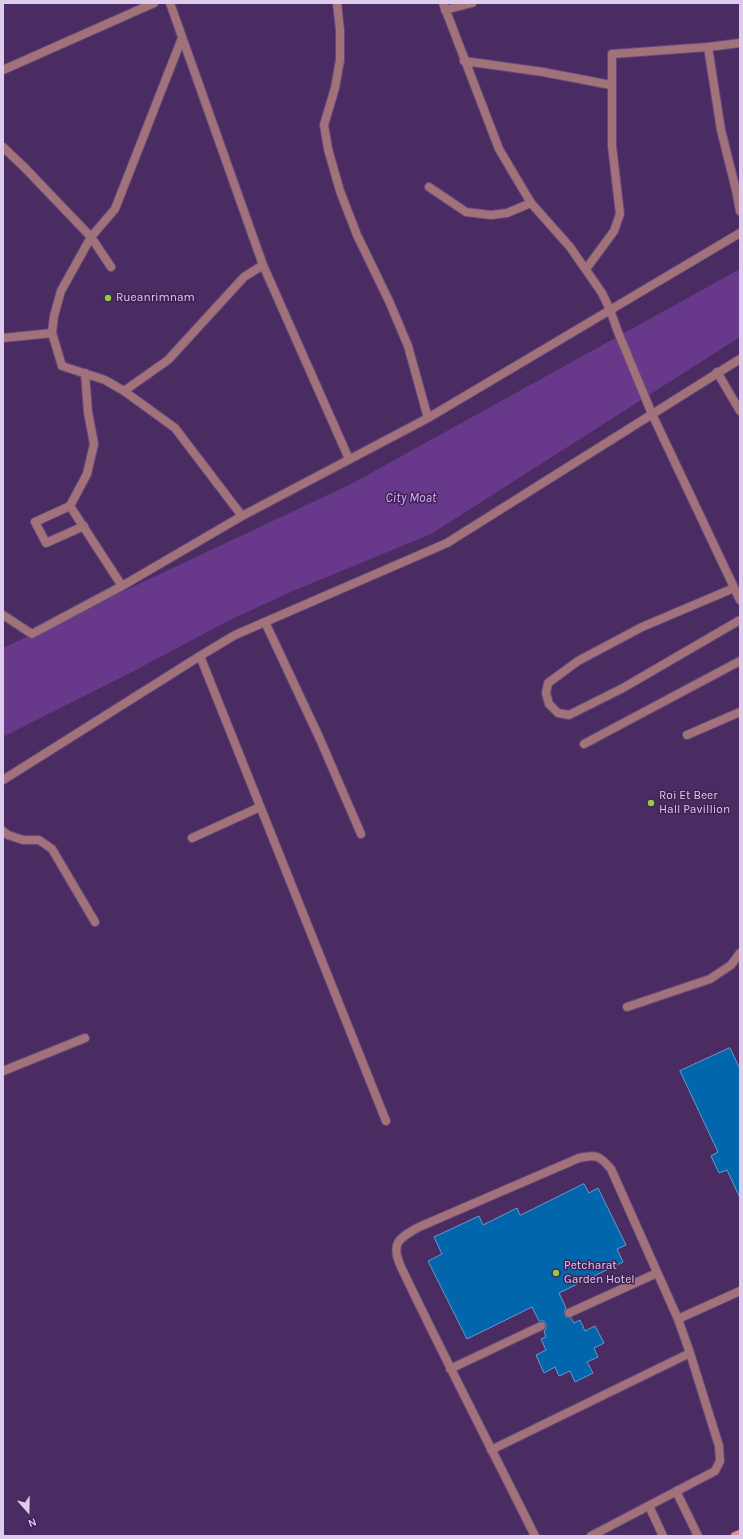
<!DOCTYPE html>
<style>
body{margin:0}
#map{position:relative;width:743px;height:1539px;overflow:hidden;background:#4b2c62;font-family:Karla,sans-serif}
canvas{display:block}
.frame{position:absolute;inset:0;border:4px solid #ddccec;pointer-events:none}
.north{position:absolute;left:8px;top:1491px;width:40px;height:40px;-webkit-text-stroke:3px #402256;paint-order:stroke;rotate:160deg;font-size:11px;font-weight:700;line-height:16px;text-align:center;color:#ddccec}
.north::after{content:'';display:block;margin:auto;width:14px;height:18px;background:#ddccec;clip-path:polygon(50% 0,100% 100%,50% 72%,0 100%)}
</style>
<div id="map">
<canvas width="743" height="1539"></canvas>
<div class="frame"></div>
<div class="north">N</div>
</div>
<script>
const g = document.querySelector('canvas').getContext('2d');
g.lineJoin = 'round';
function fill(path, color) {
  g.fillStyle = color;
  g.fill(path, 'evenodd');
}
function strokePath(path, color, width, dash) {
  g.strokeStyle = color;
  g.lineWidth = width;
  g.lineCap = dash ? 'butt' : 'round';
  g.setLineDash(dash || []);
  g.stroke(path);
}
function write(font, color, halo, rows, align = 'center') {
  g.font = font + ' Karla,sans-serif';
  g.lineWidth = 3;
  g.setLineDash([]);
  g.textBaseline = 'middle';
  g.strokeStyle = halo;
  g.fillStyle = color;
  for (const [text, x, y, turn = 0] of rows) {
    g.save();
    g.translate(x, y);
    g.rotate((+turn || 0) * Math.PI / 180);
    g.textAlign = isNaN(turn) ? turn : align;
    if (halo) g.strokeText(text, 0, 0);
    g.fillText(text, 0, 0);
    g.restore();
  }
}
fill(new Path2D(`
 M740,269V337L431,534L293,591L230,620L130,673L3,737V648L351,484Z`), '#68388a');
const building = new Path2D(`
 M730,1048L740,1069V1198L727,1170L719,1173L711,1156L718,1152L680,1071Z
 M584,1184L589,1193L598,1188L626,1245L617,1249L623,1262L559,1293L566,1308L564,1312L566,1317L571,1318L574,1323L580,1320L585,1331L595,1326L604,1343L594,1348L598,1357L587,1362L593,1373L575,1382L570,1371L559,1376L555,1367L544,1373L536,1355L546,1350L541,1339L546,1337L544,1331L546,1329V1324L544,1321H539L532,1307L467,1339L428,1261L442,1254L434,1237L479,1216L483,1225L517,1208L520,1215Z`);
fill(building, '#0166ac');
strokePath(building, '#669bce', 1);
const service = new Path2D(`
 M445,10L472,3
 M717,372L740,411
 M70,506L35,522L46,543L84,526
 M734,588L642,627L578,661L548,683L546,693L549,704L558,713L569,715L623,688L740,620
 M265,622L319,737L361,834
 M687,735L740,712
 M584,744L740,661
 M3,831L8,835L23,840H39L52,849L95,922
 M627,1007L710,979L731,965L740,953
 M569,1313L657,1273
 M678,1319L740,1291
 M450,1369L541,1326
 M491,1450L690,1353L678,1319L611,1169C600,1156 597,1154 579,1158L419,1227C399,1238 390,1243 401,1267C444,1357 490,1446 535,1536
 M676,1491L698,1536
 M649,1506L663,1536
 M591,1536L715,1471L720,1461L719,1446L690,1353`);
const minor = new Path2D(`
 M170,3L263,265L349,459
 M337,3L340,30V60L335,88L324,125L328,149L340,191L357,235L389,301L408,346L428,418
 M182,38L115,209L91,237L61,291L54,316L52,333L62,366L105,380L124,391L175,428L242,516
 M708,47L721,130L736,190L740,211
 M464,61L543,72L611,85
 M3,147L25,168L91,237L111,267
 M429,187L466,212L491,215L507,213L531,203
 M586,269L614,231L620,214L612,146V54L708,47L740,43
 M3,338L52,333
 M85,373L88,412L94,444L87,474L70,506L122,586
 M124,391L168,360L244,277L263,265
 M3,615L32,634L122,586L242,516L428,418L740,233
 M200,656L386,1121
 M192,838L260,807
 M3,1071L85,1038`);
const tertiary = new Path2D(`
 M443,3L499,149L531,203L570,247L602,293L610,310L618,332L652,414L740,600
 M3,70L154,3
 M3,780L200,656L235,635L447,543L740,359`);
const secondary = new Path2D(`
 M735,1536L740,1534`);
strokePath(service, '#65497b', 10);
strokePath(minor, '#65497b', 10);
strokePath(tertiary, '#65497b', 10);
strokePath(secondary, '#65497b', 10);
strokePath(service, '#a2727a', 8);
strokePath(minor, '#a2727a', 8);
strokePath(tertiary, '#a2727a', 8);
strokePath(secondary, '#da8f9b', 8);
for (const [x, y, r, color] of [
 [108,298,4,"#94cc3c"],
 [651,803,4,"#94cc3c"],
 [556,1273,4,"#94cc3c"]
]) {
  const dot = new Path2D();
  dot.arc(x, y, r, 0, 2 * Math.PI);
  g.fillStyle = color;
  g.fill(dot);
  strokePath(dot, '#402256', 1.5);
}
write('12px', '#ddccec', '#402256', [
 ["Rueanrimnam",116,298],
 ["Roi Et Beer",659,796],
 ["Hall Pavillion",659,810],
 ["Petcharat",564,1266],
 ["Garden Hotel",564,1280]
], 'left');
write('italic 13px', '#d6b2f5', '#402256', [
 ["City Moat",411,498]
]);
</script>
